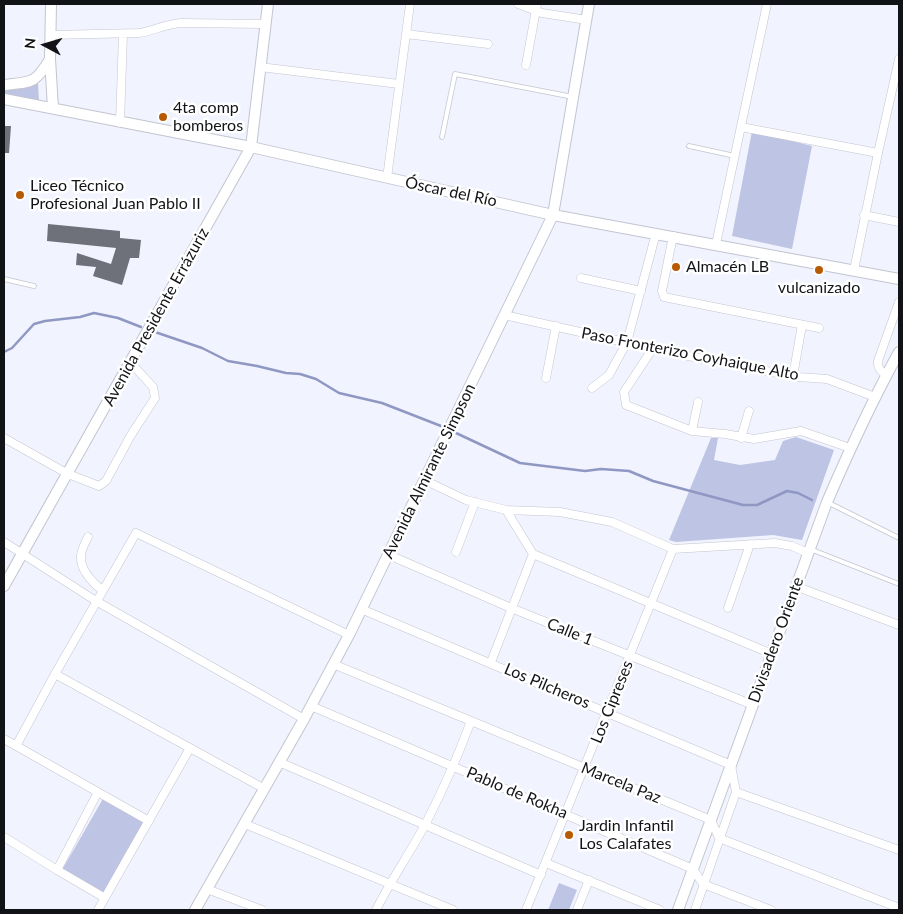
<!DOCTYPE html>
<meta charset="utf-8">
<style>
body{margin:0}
#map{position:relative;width:903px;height:914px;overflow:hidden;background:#f1f3fe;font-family:Lato,sans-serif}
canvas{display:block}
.frame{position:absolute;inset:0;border:5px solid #121317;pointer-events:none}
.north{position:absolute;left:20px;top:20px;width:50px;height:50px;-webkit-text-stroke:4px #fff;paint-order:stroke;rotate:276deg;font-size:14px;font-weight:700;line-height:20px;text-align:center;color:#121317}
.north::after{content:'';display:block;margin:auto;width:18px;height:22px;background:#121317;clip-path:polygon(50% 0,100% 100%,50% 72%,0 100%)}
</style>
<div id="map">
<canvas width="903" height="914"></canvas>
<div class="frame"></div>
<div class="north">N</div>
</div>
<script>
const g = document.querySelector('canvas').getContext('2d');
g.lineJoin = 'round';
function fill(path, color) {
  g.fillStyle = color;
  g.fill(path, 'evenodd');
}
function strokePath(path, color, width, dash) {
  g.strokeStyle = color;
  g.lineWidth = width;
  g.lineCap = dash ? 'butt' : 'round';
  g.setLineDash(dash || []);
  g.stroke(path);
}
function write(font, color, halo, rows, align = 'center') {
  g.font = font + ' Lato,sans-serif';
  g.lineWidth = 5;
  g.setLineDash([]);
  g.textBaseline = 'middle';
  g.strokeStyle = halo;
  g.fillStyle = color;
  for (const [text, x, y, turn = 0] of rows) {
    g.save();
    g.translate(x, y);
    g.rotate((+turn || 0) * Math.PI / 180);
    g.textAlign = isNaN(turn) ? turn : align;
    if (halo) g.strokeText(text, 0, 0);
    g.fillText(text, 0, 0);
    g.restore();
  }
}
fill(new Path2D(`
 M38,83L39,101L4,95V89Z
 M752,131L812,146L792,249L732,236Z
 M796,437L834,450L802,540L773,535L676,542L669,540L711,438H718L714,460L740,465L775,460L783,441Z
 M104,797L145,821L103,894L62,870Z
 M559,883L577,890L569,910H548Z`), '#bec4e3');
strokePath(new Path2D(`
 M155,332L202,348L228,361L257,366L286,373L300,374L316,379L339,393L382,403L441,426
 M4,352L12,348L34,324L45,321L80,317L94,313L118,318L141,327
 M456,433L520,463L585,471L601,469L629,471L653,481L743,505H757L787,491L798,493L812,500`), '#8f97c3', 2.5);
fill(new Path2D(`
 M4,126H11L9,153H4Z
 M48,224L120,231V238L141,240L139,258H130L122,285L93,276L96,267L76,265L77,253L111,264L116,248L47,241Z`), '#6e707a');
const lane = new Path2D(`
 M442,137L455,74L573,97
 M689,146L735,156
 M4,279L34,286
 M827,502L899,538
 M810,549L899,584`);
const street = new Path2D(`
 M518,4L542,13L587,20
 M406,34L488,44
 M51,35L139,33C153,31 166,24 181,23L265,24
 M526,65L537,4
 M260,67L399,84
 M120,123L123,34
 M741,127L878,153
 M387,178L410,4
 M864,215L899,222
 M673,236L662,291L664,297L819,328
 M716,244L767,4
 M854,270L878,153L899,59
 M581,278L641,291
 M504,315L683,355L798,377L827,379L875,397
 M653,348L624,392L626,405L692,431L725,434L754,439L801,431L850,448
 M886,375C881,371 877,368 878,361L899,302
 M793,376L802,325
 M546,378L556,326
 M592,388L609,375L627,342L656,233
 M692,431L698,402
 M4,438L68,474L99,486L106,481L131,435L155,398L153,387L130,362
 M741,438L749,411
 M424,480L466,500L506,510L560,512L612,522L673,549L775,543L792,546L808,553
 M506,510L533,554L772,654
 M88,537C85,543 81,550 81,556C80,570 92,582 102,590
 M4,542L96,601L304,719
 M456,552L475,502
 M389,555L511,608L753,705
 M795,586L899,625
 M728,608L750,544
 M361,609L731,765L736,792L695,910
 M491,662L533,554
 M333,664L711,820L719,838L899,908
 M55,674L263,788
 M311,706L693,869L703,884L771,910
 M4,739L149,821
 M16,746L55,674L136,533L349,635
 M279,762L541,875
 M736,792L899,850
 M245,824L453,910
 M4,837L57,870L105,898
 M546,863L660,910
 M57,870L98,792
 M207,889L262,910
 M98,910L190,748
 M376,910C391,880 410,853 426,823C443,790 458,756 471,721
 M526,910L673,549
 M577,910L589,880`);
const secondary = new Path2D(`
 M51,4L50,59L53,108
 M4,85C32,82 35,84 50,59
 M4,99L251,147L553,215L899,279
 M4,586L251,147L268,4
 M195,910L304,719L349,635L553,215L589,4
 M678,910L827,502C849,451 872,401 899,352`);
strokePath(lane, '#c3c5d0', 5.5);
strokePath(street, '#c3c5d0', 9);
strokePath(secondary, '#c3c5d0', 12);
strokePath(lane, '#fff', 4);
strokePath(street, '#fff', 8);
strokePath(secondary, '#fff', 10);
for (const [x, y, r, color] of [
 [163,117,5,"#b75a01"],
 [20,195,5,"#b75a01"],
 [676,267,5,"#b75a01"],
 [819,270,5,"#b75a01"],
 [569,835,5,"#b75a01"]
]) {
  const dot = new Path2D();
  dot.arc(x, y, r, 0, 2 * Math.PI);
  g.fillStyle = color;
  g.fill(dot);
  strokePath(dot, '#fff', 2);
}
write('16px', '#121317', '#fff', [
 ["4ta comp",173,108],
 ["bomberos",173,126],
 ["Liceo Técnico",30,186],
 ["Profesional Juan Pablo II",30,204],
 ["Almacén LB",686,267],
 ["vulcanizado",819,288,"center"],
 ["Jardin Infantil",579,826],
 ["Los Calafates",579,844]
], 'left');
write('16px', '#121317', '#fff', [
 ["Óscar del Río",451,192,12],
 ["Avenida Presidente Errázuriz",156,317,-61],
 ["Paso Fronterizo Coyhaique Alto",690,354,11],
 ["Avenida Almirante Simpson",429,471,-64],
 ["Calle 1",570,632,22],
 ["Divisadero Oriente",776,640,-70],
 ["Los Pilcheros",547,686,23],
 ["Los Cipreses",612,702,-68],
 ["Marcela Paz",621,783,22],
 ["Pablo de Rokha",517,793,23]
]);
</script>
